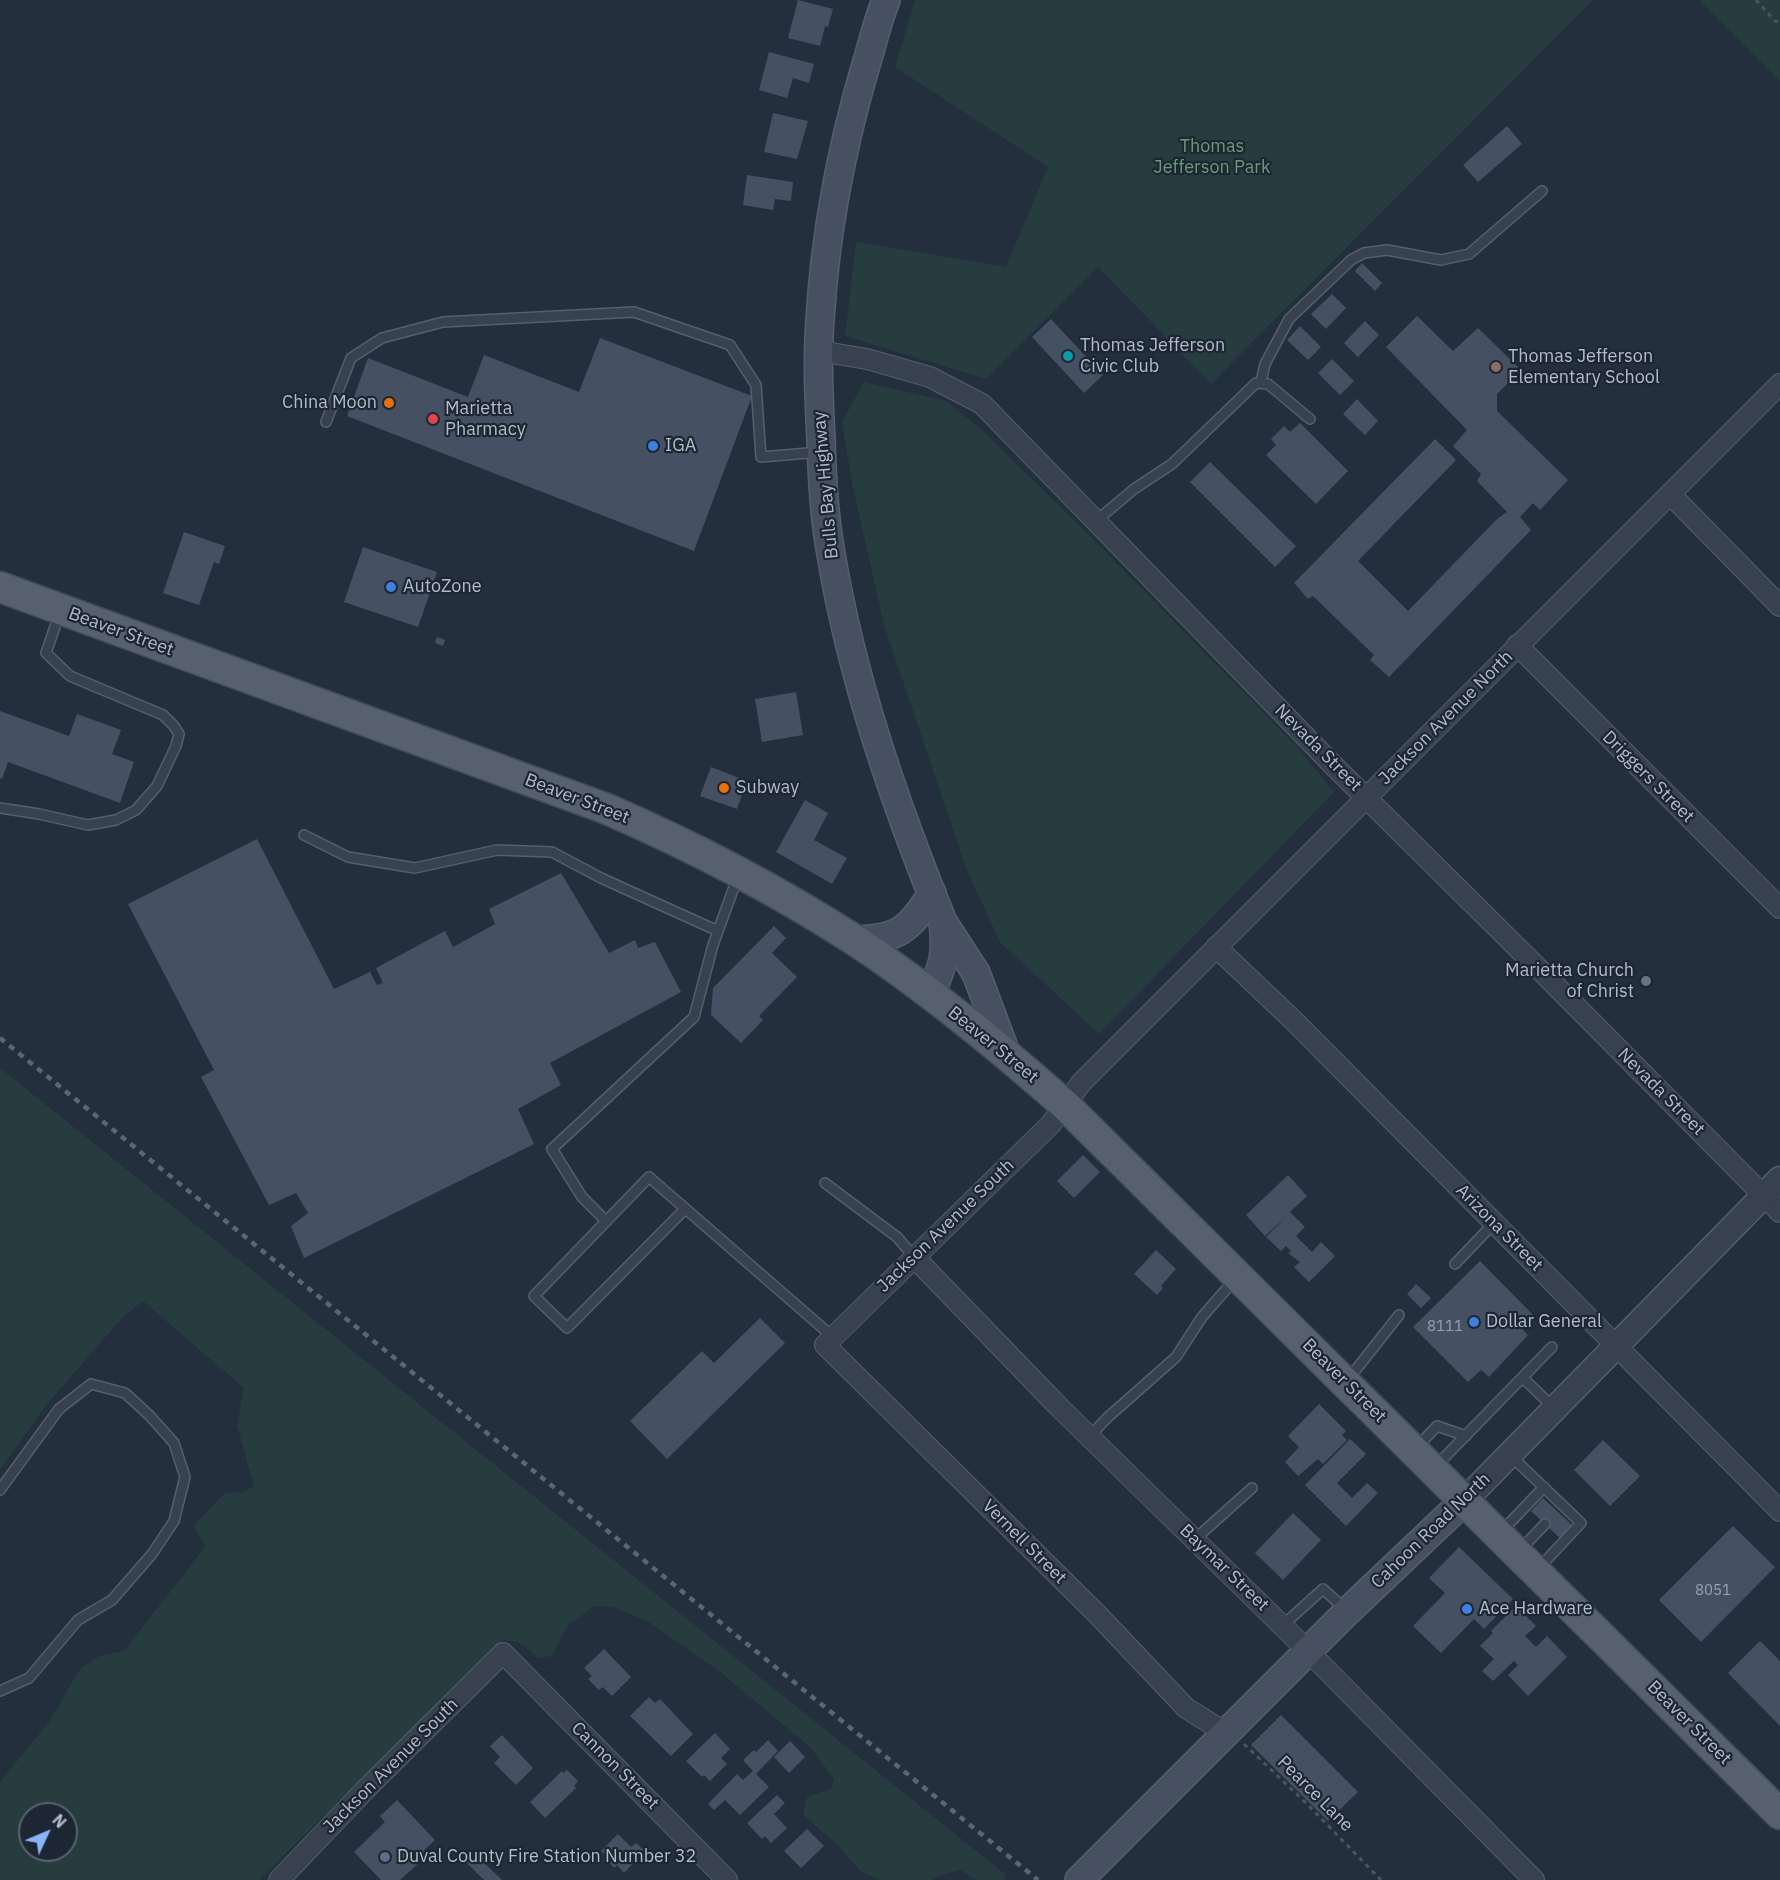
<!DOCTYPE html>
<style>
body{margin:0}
#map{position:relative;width:1780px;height:1880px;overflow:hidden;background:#242f3e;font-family:"IBM Plex Sans",sans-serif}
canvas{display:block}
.north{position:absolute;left:18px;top:1802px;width:60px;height:60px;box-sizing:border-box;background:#1d2633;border:2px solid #59626f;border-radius:50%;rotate:46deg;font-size:16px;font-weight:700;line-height:24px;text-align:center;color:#b4bcc9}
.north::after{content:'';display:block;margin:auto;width:21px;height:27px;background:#8ab4f8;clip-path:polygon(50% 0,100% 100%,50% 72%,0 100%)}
</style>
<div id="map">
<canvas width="1780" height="1880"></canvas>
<div class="north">N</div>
</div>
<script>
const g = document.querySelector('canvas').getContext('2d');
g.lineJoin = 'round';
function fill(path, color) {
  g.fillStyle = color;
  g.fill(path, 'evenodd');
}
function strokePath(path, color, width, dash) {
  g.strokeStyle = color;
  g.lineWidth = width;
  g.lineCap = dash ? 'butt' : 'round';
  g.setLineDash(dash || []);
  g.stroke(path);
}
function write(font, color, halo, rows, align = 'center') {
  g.font = font + ' "IBM Plex Sans",sans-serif';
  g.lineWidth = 4.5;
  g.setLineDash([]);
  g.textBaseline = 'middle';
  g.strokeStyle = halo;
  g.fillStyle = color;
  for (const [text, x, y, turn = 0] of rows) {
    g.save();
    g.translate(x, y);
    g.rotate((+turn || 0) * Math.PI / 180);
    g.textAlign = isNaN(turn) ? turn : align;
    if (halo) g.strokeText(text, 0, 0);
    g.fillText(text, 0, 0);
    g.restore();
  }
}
fill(new Path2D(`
 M915,0H1593L1211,384L1098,267L986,379L845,336L856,242L1006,267L1048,167L895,67Z
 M1699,0H1780V81Z
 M864,382L946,401L981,429L1088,534L1298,748L1334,792L1099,1034L1000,942L967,871L884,625L853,488L842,422Z
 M0,1068L1005,1874V1880H976L960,1870L941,1875L932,1880H879L860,1871L836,1843L803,1815L807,1797L831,1789L834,1779L811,1748L719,1671L647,1621L613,1607L594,1606L568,1626L551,1656L539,1658L518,1642L502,1640L259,1880H0V1782L49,1722L80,1669L99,1656L124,1651L206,1546L193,1526L225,1493L244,1492L254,1486L237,1425L244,1388L143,1301L124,1316L47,1404L0,1470ZM30,1814H66V1850H30Z`), '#263c3f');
fill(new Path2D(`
 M798,0L833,9L828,27L825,26L820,46L788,38Z
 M769,52L814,64L809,83L793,78L787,98L759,90Z
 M773,113L808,121L797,159L764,152Z
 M1507,126L1522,144L1478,182L1463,165Z
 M747,175L793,182L791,201L775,199L773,210L743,205Z
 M1362,263L1382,283L1375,291L1355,271Z
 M1332,294L1346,308L1326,329L1311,314Z
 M1417,316L1453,351L1478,328L1521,370L1497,394V411L1568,480L1540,510L1533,503L1520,517L1531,530L1389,677L1370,660L1374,655L1313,596L1308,599L1294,583L1435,439L1456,460L1358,561L1408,611L1497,519L1507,512L1477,481L1481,474L1453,446L1467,430L1386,347Z
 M1051,319L1103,375L1084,393L1032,337Z
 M1365,321L1379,335L1358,357L1344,343Z
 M1300,326L1321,347L1308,360L1287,340Z
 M600,338L752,396L694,551L347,416L368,358L468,397L484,355L579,392Z
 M1332,359L1354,381L1340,395L1318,373Z
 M1357,399L1378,421L1365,435L1343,414Z
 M1300,423L1348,471L1316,504L1266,455L1276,445L1271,439L1284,426L1290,432Z
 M1210,462L1296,546L1275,567L1190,482Z
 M184,532L225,546L219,564L214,562L199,605L163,593Z
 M363,547L437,572L418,627L344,602Z
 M437,637L445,640L443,646L435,643Z
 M796,692L803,735L762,742L755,699Z
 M0,711L69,736L77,714L121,730L112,754L134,762L120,803L8,762L2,779L0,778Z
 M711,767L747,781L737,809L700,796Z
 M805,800L828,813L814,840L847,858L832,884L776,852Z
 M257,839L334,989L370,972L377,985L383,983L376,968L445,931L453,947L495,924L489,909L561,873L609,953L635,940L638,948L655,942L681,992L550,1063L561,1085L518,1109L534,1144L304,1258L291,1226L308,1213L296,1193L269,1205L201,1077L214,1070L128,904Z
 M774,926L786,938L772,953L797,977L759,1016L763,1020L741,1043L711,1015L713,988Z
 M1083,1155L1100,1172L1074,1198L1057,1181Z
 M1288,1175L1307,1196L1290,1212L1305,1227L1296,1236L1312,1252L1321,1242L1335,1256L1309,1282L1294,1267L1300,1262L1288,1253L1291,1251L1286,1246L1281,1251L1266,1237L1287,1216L1265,1236L1246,1215Z
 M1156,1250L1176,1269L1161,1286L1163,1288L1157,1295L1134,1274Z
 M1480,1261L1535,1317L1522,1329L1528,1335L1489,1377L1481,1370L1468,1382L1413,1327Z
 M1416,1284L1431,1298L1421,1308L1407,1294Z
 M760,1318L785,1343L667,1459L630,1421L702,1351L714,1363Z
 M1319,1404L1346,1431L1342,1435L1347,1440L1323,1464L1318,1459L1298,1476L1285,1462L1299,1447L1288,1436Z
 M1350,1439L1366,1454L1337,1483L1352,1498L1367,1483L1378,1493L1346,1526L1305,1485Z
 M1603,1440L1640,1476L1610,1506L1574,1470Z
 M1543,1498L1573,1526L1561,1539L1531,1511Z
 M1293,1513L1321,1540L1283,1580L1255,1553Z
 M1733,1526L1775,1567L1701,1642L1659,1600Z
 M1459,1547L1513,1599L1484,1629L1474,1619L1441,1653L1413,1626L1445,1593L1429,1578Z
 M1516,1606L1536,1626L1525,1636L1536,1647L1547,1636L1567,1657L1528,1696L1508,1675L1518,1665L1514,1661L1493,1681L1482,1671L1494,1659L1480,1646L1493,1633L1491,1631Z
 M1760,1641L1780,1661V1726L1728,1673Z
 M604,1649L631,1677L612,1696L603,1687L599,1690L588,1679L592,1676L584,1668Z
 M649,1697L655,1703L660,1699L693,1734L671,1756L630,1716Z
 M1281,1715L1358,1792L1328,1821L1251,1745Z
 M715,1733L730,1749L721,1758L727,1764L710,1781L704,1775L702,1777L686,1761Z
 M502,1735L533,1768L516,1785L494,1763L500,1757L490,1746Z
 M768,1740L778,1751L756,1774L769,1787L740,1815L725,1800L714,1810L708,1804L737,1774L743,1780L753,1771L743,1760L754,1750L756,1752Z
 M790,1741L805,1757L789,1773L774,1757Z
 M567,1770L578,1781L574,1786L576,1788L545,1818L530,1802L562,1771L563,1773Z
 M777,1795L785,1803L774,1814L787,1828L771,1843L765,1836L762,1839L747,1823Z
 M397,1800L435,1840L424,1850L428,1855L400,1880H381L354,1852L385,1822L380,1816Z
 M807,1829L824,1846L801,1868L784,1851Z
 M618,1834L631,1847L636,1843L645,1851L624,1873L617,1865L614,1868L610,1863L612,1861L601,1851Z
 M474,1853L502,1880H484L465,1861Z`), '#455162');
const service = new Path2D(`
 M1261,382L1265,364L1289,319L1351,260L1364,253L1387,250L1441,260L1469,254L1542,191
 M326,422L351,358L382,338L443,322L634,312L730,345L756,385L761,457L820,452
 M1096,521L1134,489L1172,464L1256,383L1268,384L1310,419
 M0,808L39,814L88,825L116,820L136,810L157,786L176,746L179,734L174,726L163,715L70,676L46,653L60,612
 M304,835L348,857L415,868L497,850L552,852L601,878L718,931
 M825,1183L897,1237L914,1257
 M685,1209L567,1328L534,1296L649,1177L833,1337
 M606,1221L582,1197L552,1149L694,1017L713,945L738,876
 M1455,1264L1494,1223
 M1523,1378L1554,1408
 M1347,1381L1399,1315
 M1090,1436L1107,1418L1176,1357L1202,1317L1236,1278
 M1416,1448L1437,1426L1466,1436
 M1511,1456L1581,1523L1538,1569
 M1435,1467L1552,1347
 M0,1490L59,1409L91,1384L125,1393L149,1415L174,1443L185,1477L174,1521L152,1554L112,1600L78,1620L29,1678L0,1691
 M1502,1531L1544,1487
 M1194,1540L1252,1488
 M1520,1550L1545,1524
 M1282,1626L1323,1589L1345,1609`);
const minor = new Path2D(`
 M820,346L831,353L867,359L930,377L982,404L1334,766L1542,972L1780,1212
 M1670,494L1780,606
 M1517,645L1780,908
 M1216,947L1294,1021L1780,1511
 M914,1257L1059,1407L1309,1652L1534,1880
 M1226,1733L1186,1708L1098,1615L825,1345L1051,1124L1081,1083L1780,384
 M279,1880L366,1789L503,1653L727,1880`);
const tertiary = new Path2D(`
 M1465,1500L1780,1179`);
const secondary = new Path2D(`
 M886,0C877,22 872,46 865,68C841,150 825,235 820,321C817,360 819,400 821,440C822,478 824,516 831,554C852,680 895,804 943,922C947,955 943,964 931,994
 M943,922L976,973L1006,1053
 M855,940C898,939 910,930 932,893
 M1079,1880L1347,1612L1465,1500`);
const primary = new Path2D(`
 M0,587L607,809C692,846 775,889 853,939C928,988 998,1046 1065,1105L1780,1814`);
strokePath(service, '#565f6c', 12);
strokePath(minor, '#565f6c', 22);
strokePath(tertiary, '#565f6c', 27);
strokePath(secondary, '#565f6c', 30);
strokePath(primary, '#414a57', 33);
strokePath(new Path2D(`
 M1756,0L1775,21L1780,22
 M1244,1744L1306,1803L1381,1880`), '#44595c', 3, [4.5, 4.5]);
strokePath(service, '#38414e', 9);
strokePath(minor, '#38414e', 20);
strokePath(tertiary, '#38414e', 24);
strokePath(secondary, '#465061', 27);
strokePath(primary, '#56606e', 30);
strokePath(new Path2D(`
 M0,1038L1038,1880`), '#5a6575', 4.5, [6, 6]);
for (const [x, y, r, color] of [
 [1068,356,6,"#0f9aa8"],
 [1496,367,6,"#8d6e63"],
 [389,403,6,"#e8710a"],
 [433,419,6,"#e0444e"],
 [653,446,6,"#3f7fe0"],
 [391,587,6,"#3f7fe0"],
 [724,788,6,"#e8710a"],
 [1646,981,6,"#6b7280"],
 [1474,1322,6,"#3f7fe0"],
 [1467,1609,6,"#3f7fe0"],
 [385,1857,6,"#5c6f8a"]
]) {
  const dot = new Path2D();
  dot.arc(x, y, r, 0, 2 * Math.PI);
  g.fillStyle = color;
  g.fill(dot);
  strokePath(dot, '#1d2633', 2);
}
write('15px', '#98a1af', null, [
 ["8111",1445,1327],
 ["8051",1713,1591]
]);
write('18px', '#6b9a76', '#1d2633', [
 ["Thomas",1212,147],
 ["Jefferson Park",1212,168]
]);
write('18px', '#b4bcc9', '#1d2633', [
 ["Thomas Jefferson",1080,346],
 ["Civic Club",1080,367],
 ["Thomas Jefferson",1508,357],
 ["Elementary School",1508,378],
 ["China Moon",377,403,"right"],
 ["Marietta",445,409],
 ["Pharmacy",445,430],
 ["IGA",665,446],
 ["AutoZone",403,587],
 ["Subway",736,788],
 ["Marietta Church",1634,971,"right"],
 ["of Christ",1634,992,"right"],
 ["Dollar General",1486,1322],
 ["Ace Hardware",1479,1609],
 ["Duval County Fire Station Number 32",397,1857]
], 'left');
write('18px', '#b4bcc9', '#1d2633', [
 ["Bulls Bay Highway",826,485,-95],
 ["Beaver Street",121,632,20],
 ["Jackson Avenue North",1446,718,-45],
 ["Nevada Street",1318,748,45],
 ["Driggers Street",1648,777,45],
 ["Beaver Street",577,799,21],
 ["Beaver Street",993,1045,39],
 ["Nevada Street",1661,1092,45],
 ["Jackson Avenue South",946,1226,-44],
 ["Arizona Street",1499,1228,45],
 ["Beaver Street",1344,1381,45],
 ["Cahoon Road North",1431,1531,-44],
 ["Vernell Street",1024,1542,45],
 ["Baymar Street",1224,1568,44],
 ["Beaver Street",1689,1723,45],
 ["Jackson Avenue South",391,1766,-45],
 ["Cannon Street",615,1766,45],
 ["Pearce Lane",1315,1794,45]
]);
</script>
